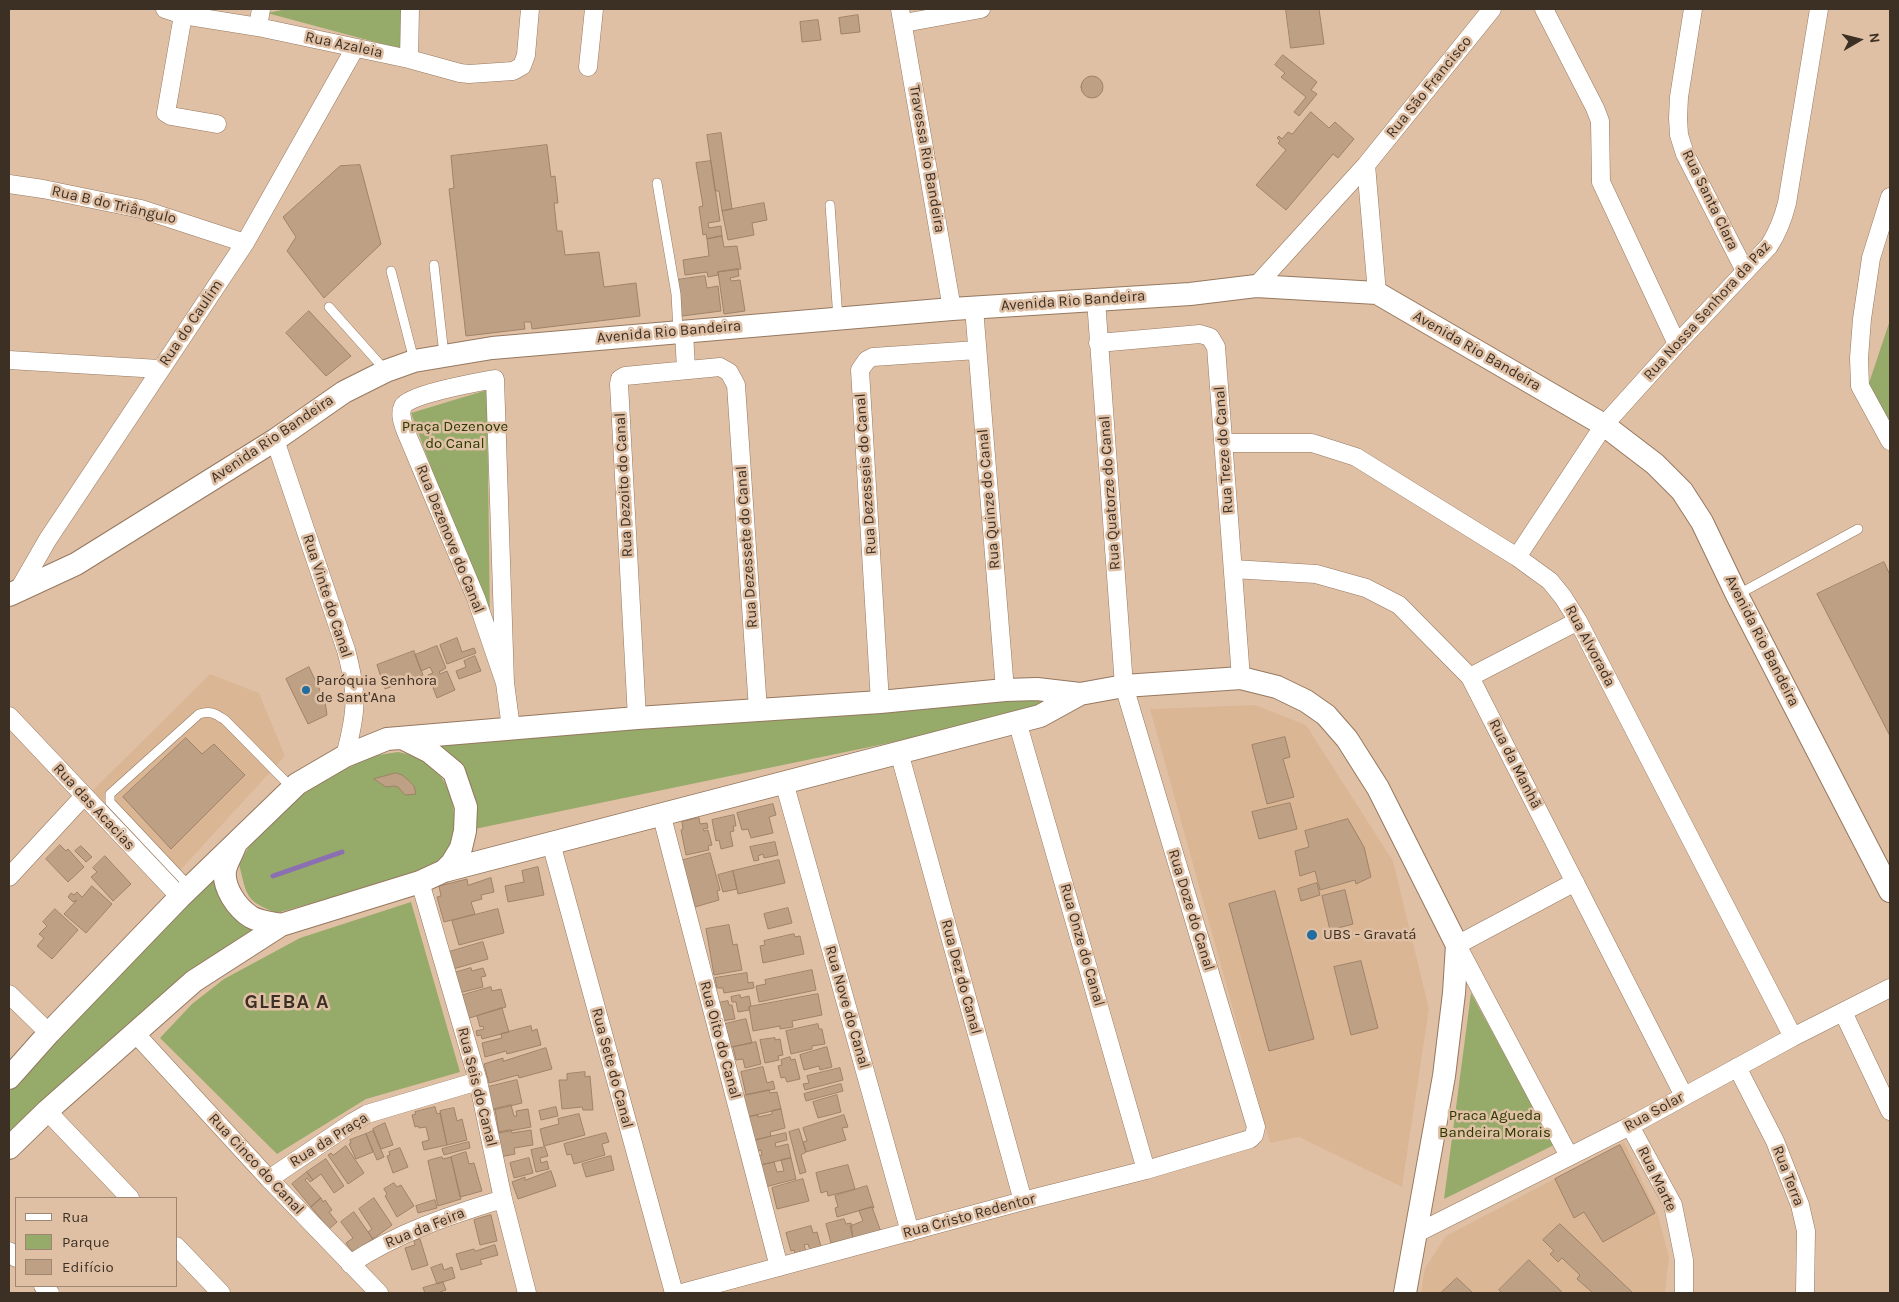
<!DOCTYPE html>
<meta charset="utf-8">
<style>
body{margin:0}
#map{position:relative;width:1899px;height:1302px;overflow:hidden;background:#e0c0a5;font-family:Karla,sans-serif}
canvas{display:block}
.frame{position:absolute;inset:0;border:10px solid #3c3025;pointer-events:none}
.legend{position:absolute;left:15px;top:1197px;width:162px;height:90px;box-sizing:border-box;background:#e0c0a5;border:1px solid #9e8672;margin:0;padding:6px 9px;list-style:none;font-size:15px;color:#3c3025}
.legend li{display:flex;align-items:center;gap:10px;height:25px}
.legend b{width:25px;border:1px solid #9e8672}
.north{position:absolute;left:1834px;top:15px;width:50px;height:50px;-webkit-text-stroke:4px #e0c0a5;paint-order:stroke;rotate:82deg;font-size:14px;font-weight:700;line-height:20px;text-align:center;color:#3c3025}
.north::after{content:'';display:block;margin:auto;width:18px;height:22px;background:#3c3025;clip-path:polygon(50% 0,100% 100%,50% 72%,0 100%)}
</style>
<div id="map">
<canvas width="1899" height="1302"></canvas>
<div class="frame"></div>
<ul class="legend">
<li><b style="height:6px;background:#fff"></b>Rua</li>
<li><b style="height:14px;background:#96aa6a"></b>Parque</li>
<li><b style="height:14px;background:#bea085"></b>Edifício</li>
</ul>
<div class="north">N</div>
</div>
<script>
const g = document.querySelector('canvas').getContext('2d');
g.lineJoin = 'round';
function fill(path, color) {
  g.fillStyle = color;
  g.fill(path, 'evenodd');
}
function strokePath(path, color, width, dash) {
  g.strokeStyle = color;
  g.lineWidth = width;
  g.lineCap = dash ? 'butt' : 'round';
  g.setLineDash(dash || []);
  g.stroke(path);
}
function write(font, color, halo, rows, align = 'center') {
  g.font = font + ' Karla,sans-serif';
  g.lineWidth = 5;
  g.setLineDash([]);
  g.textBaseline = 'middle';
  g.strokeStyle = halo;
  g.fillStyle = color;
  for (const [text, x, y, turn = 0] of rows) {
    g.save();
    g.translate(x, y);
    g.rotate((+turn || 0) * Math.PI / 180);
    g.textAlign = isNaN(turn) ? turn : align;
    if (halo) g.strokeText(text, 0, 0);
    g.fillText(text, 0, 0);
    g.restore();
  }
}
fill(new Path2D(`
 M210,674L259,693L285,756L175,876L91,792Z
 M1255,705L1306,725L1393,861L1429,1009L1402,1187L1299,1137L1270,1143L1150,709Z
 M1624,1142L1658,1215L1669,1257L1665,1293H1421L1425,1268L1446,1236Z`), '#dbb695');
fill(new Path2D(`
 M287,9H404L401,49L267,13Z
 M1890,320V444L1861,407Z
 M487,390L490,627L411,413Z
 M1112,689L1014,717L465,831L454,772L417,744Z
 M398,752C406,754 417,756 424,760C456,780 466,835 438,863C435,867 429,869 425,871L277,913C245,901 247,896 239,864L250,845L279,811L315,784L372,756Z
 M237,840L229,897L281,925L194,981L9,1145V1078Z
 M411,902L460,1072L366,1099L277,1154L160,1038L192,1004L224,979L300,938Z
 M1471,993L1554,1145L1444,1199Z`), '#96aa6a');
strokePath(new Path2D(`
 M273,876L342,852`), '#8c6fb3', 5);
const building = new Path2D(`
 M1286,9H1319L1324,44L1291,48Z
 M858,15L860,32L841,34L839,18Z
 M818,20L821,40L802,42L800,22Z
 M1283,55L1317,82L1311,90L1317,94L1299,116L1294,112L1306,97L1281,77L1285,73L1275,65Z
 M1081 87a11 11 0 1 1 22 0a11 11 0 1 1-22 0Z
 M1311,112L1329,128L1335,122L1354,139L1338,158L1333,154L1286,210L1256,185L1286,150L1278,143L1280,141L1277,138L1279,136L1282,139L1288,132L1292,134Z
 M721,133L732,209L722,211L719,191H715L707,135Z
 M547,145L551,177L555,176L558,203H554L557,231H562L565,255L599,252L604,287L636,283L640,316L532,329L531,322H524L525,329L466,336L449,189L454,188L451,156Z
 M711,161L720,221L708,223L709,228L721,226L722,236L707,239L706,234L703,235L699,207L703,206L696,163Z
 M360,165L381,244L324,298L287,251L296,237L283,217L340,166Z
 M764,203L767,220L752,223L754,235L728,240L722,211Z
 M722,236L724,247L737,246L741,269L718,272V275L708,277L707,272L685,275L683,260L709,256L707,239Z
 M738,269L739,276L730,278L731,281L740,280L745,311L724,314L718,272Z
 M705,276L707,288L718,286L721,311L682,316L677,280Z
 M309,311L351,356L326,376L286,333Z
 M1884,562L1890,575V736L1817,594Z
 M457,638L462,652L474,648L476,653L447,664L440,645Z
 M437,646L446,668L439,672L440,674L447,671L455,690L437,698L428,675L433,673L430,667L421,671L415,655Z
 M414,651L423,675L385,689L377,665Z
 M475,656L481,671L459,679L456,671L466,667L464,661Z
 M309,667L325,701L327,715L308,724L286,679Z
 M1285,737L1290,757L1283,759L1294,797L1267,804L1252,745Z
 M186,738L202,754L214,744L245,775L171,849L123,797Z
 M396,773L402,775L407,779L414,786L416,794L405,795L398,787L394,786L386,787L374,779Z
 M1290,803L1297,829L1259,839L1252,812Z
 M773,804L776,815L769,817L773,833L751,838L748,829L742,830L737,813Z
 M734,815L736,826H733L734,831L730,832L733,846L721,849L719,840L716,841L712,820Z
 M699,818L700,824L707,823L708,828L703,829L704,831L708,830L712,845L708,846L709,850L686,855L681,830L683,829L682,822Z
 M1348,819L1364,847L1371,877L1356,884L1355,880L1320,890L1315,871L1300,876L1295,851L1309,847L1305,831Z
 M775,842L778,855L764,858L763,854L758,856L759,860L754,861L750,847Z
 M60,845L66,851L68,849L84,867L68,882L46,859Z
 M81,846L92,857L86,862L75,851Z
 M710,853L720,890L717,891L719,900L695,907L689,884H686L680,861Z
 M105,856L131,884L113,901L91,877L97,872L93,868Z
 M779,860L785,883L738,894L733,871Z
 M538,867L544,895L508,902L505,886L524,882L522,871Z
 M733,871L737,889L723,892L718,875Z
 M491,878L494,892L481,895L482,899L471,902L475,914L444,922L437,897L441,896L439,886L467,879L468,885Z
 M1317,883L1320,895L1301,901L1298,889Z
 M92,886L112,904L86,933L64,914L77,900L73,902L68,897L71,893L74,895L77,892L82,897Z
 M1345,890L1353,924L1330,930L1322,896Z
 M1275,891L1314,1039L1269,1051L1229,904Z
 M788,908L792,923L768,929L764,914Z
 M55,909L78,930L52,959L37,946L44,938L39,934L47,926L43,922Z
 M498,909L504,933L459,945L452,921Z
 M729,925L733,945L737,944L742,970L714,975L706,929Z
 M794,934L795,937L800,936L804,954L763,963L760,946L765,945L764,941Z
 M483,942L488,959L453,969L449,952Z
 M1361,961L1378,1028L1351,1035L1334,967Z
 M471,968L472,971L483,968L486,976L481,977L483,987L459,993L454,973Z
 M812,970L816,990L759,1002L756,986L766,984L765,980Z
 M747,973L748,983L753,982L754,988L724,993L723,988H717L715,978Z
 M491,987L492,991L501,989L506,1007L466,1019L460,996Z
 M818,994L822,1015L792,1021L793,1027L780,1029V1026L753,1031L749,1007Z
 M740,995L741,998L749,996L751,1006L749,1007V1010L738,1012L736,1002H732L731,997Z
 M728,1001L729,1005H732L735,1019L721,1021L718,1003Z
 M502,1008L509,1032L482,1039L481,1035L477,1036L476,1031L484,1029L483,1026L480,1027L477,1016Z
 M746,1019L752,1043L727,1048L721,1025Z
 M818,1024L819,1029H822L825,1044L812,1046V1049L791,1054L786,1031Z
 M531,1026L532,1031L537,1029L541,1045L507,1054L506,1051L485,1057L482,1043L502,1038L501,1034Z
 M775,1038V1040L780,1039L783,1055L778,1056L779,1060L765,1063L760,1040Z
 M756,1042L761,1064L745,1068L743,1059L736,1060L733,1047Z
 M827,1047L832,1067L820,1070L819,1066L804,1070L800,1055Z
 M546,1048L552,1069L519,1078L518,1075L489,1083L484,1064L503,1058V1061Z
 M790,1057L791,1060L795,1059L800,1079L787,1082L785,1077L781,1078L778,1066L782,1065L781,1060Z
 M763,1067L767,1083L773,1081L775,1089L746,1095L741,1072Z
 M840,1068L843,1080L805,1090L803,1084L809,1083L807,1076Z
 M585,1072V1077L590,1076L593,1110H583L582,1107L562,1109L559,1080H567V1074Z
 M517,1080L522,1103L489,1111L484,1088Z
 M841,1084L843,1091L806,1101L804,1094Z
 M769,1090L770,1093L777,1092L781,1109L747,1117L742,1096Z
 M837,1095L841,1112L818,1118L813,1102Z
 M511,1105L514,1116H517L516,1111L528,1109L531,1127L499,1133L495,1109Z
 M435,1107L437,1114L440,1113L447,1145L424,1150L422,1142L429,1140L426,1127L419,1128L418,1126L415,1127L412,1115L416,1114L415,1112Z
 M556,1107L558,1116L541,1120L539,1111Z
 M454,1108L457,1121L462,1119L467,1140L447,1145L440,1111Z
 M781,1109L785,1128L770,1132L771,1136L752,1141L747,1117L758,1115V1117L772,1114V1111Z
 M579,1114L585,1135L544,1146L540,1129L559,1124L558,1119Z
 M844,1115L848,1127L842,1128L846,1140L806,1152L803,1142L807,1141L803,1128Z
 M385,1123L393,1145L381,1149L373,1129Z
 M799,1129L806,1152L801,1155L806,1172L800,1174L789,1132Z
 M511,1130L512,1133L531,1130L533,1145L514,1148L515,1154L500,1157L495,1133Z
 M373,1131L384,1157L377,1160L366,1134Z
 M606,1133L609,1142L602,1144L605,1155L574,1164L571,1154L567,1155L564,1144Z
 M786,1133L787,1140L775,1143L776,1147L788,1144L791,1158L760,1165L759,1156L762,1155L761,1150L753,1152L752,1141Z
 M366,1134L373,1152L356,1159L349,1144L351,1143L350,1140Z
 M469,1142L470,1148L444,1155L442,1149Z
 M1620,1145L1655,1213L1603,1242L1584,1212L1574,1218L1555,1179Z
 M346,1146L364,1173L348,1184L328,1155L331,1153L333,1155Z
 M545,1147L548,1156L540,1158L541,1163L547,1161L549,1169L536,1172L531,1150Z
 M400,1148L408,1167L393,1173L387,1156L390,1155L389,1152Z
 M466,1152L469,1164L474,1163L482,1191L460,1197L451,1157Z
 M611,1156L614,1170L586,1177L582,1164Z
 M442,1157L443,1159L451,1157L461,1199L438,1206L428,1161Z
 M529,1158L533,1173L514,1178L510,1163Z
 M791,1158L796,1179L765,1187L760,1165L774,1162L777,1172L784,1171L781,1160Z
 M326,1159L344,1186L334,1193L321,1174L313,1180L307,1172Z
 M848,1165L855,1189L828,1196L827,1191L821,1193L816,1173Z
 M551,1171L556,1186L518,1199L512,1182L525,1177V1180Z
 M307,1172L313,1180L310,1182L307,1178L305,1180L321,1198L311,1207L292,1184Z
 M803,1179L809,1201L777,1209L772,1188Z
 M394,1183L397,1187L401,1185L414,1206L397,1217L385,1196L387,1194L384,1189Z
 M867,1186L874,1208L872,1207L837,1217L835,1208L838,1207L835,1196Z
 M321,1198L323,1202L325,1200L332,1210L329,1212L337,1222L329,1229L311,1207Z
 M374,1198L392,1225L373,1239L368,1232L372,1229L359,1209Z
 M435,1200L437,1208L418,1213L416,1206Z
 M872,1207L881,1232L854,1242L850,1226L863,1221L859,1211Z
 M354,1212L373,1239L353,1253L346,1243L353,1238L341,1222Z
 M491,1215L497,1241L480,1245L474,1220Z
 M844,1219L846,1224L851,1223L853,1238L831,1243L826,1224Z
 M1560,1224L1633,1293H1593L1577,1279L1580,1275L1562,1258L1558,1262L1550,1254L1554,1251L1543,1240Z
 M811,1226L813,1233L817,1232L821,1247L810,1250L808,1244L804,1245L806,1251L795,1254L794,1250L791,1251L786,1233Z
 M420,1239L428,1265L412,1270L405,1248L415,1245L414,1241Z
 M495,1245L498,1255L480,1260L482,1264L461,1270L456,1254L474,1249L475,1251Z
 M1529,1260L1562,1292L1561,1293H1502L1499,1290Z
 M442,1264L444,1270L452,1267L455,1278L437,1284L431,1268Z
 M1457,1278L1473,1293H1441Z
 M443,1282L446,1290L437,1293H425L423,1288Z`);
fill(building, '#bea085');
strokePath(building, '#9f8268', 1);
const service = new Path2D(`
 M657,183L676,294L678,331
 M830,205L838,319
 M434,265L444,355
 M391,271L414,360
 M329,307L385,370
 M1737,595L1858,529
 M190,887L110,802V794L199,714C211,710 216,714 225,720L292,788`);
const minor = new Path2D(`
 M165,9L183,15L258,27L409,59L460,73L469,74L513,71L522,66L526,55L530,9
 M900,9L952,309
 M1544,9L1595,108L1600,121L1601,182L1677,344
 M1693,9L1679,97L1678,118L1679,135L1685,154L1745,271
 M183,15L166,113L171,116L217,124
 M904,23L981,9
 M258,27L261,9
 M409,59L410,9
 M588,67L594,9
 M1366,165L1377,293
 M9,184L43,189L141,209L245,243
 M1890,197L1871,258L1862,319L1859,358L1860,386L1890,441
 M1256,286L1366,165L1492,9
 M974,308L1005,690
 M684,331L686,370
 M1098,343L1200,334L1210,337L1216,347L1241,678
 M9,360L159,369
 M275,440L346,650C358,695 357,711 345,756
 M1223,443H1312L1356,457L1517,557L1550,581L1563,597L1578,621L1793,1037
 M1517,557L1604,425L1677,344L1769,246C1778,232 1783,219 1787,203L1819,9
 M1233,569L1316,574L1366,588L1399,605L1470,677L1684,1096
 M18,591L48,539L245,243L355,48
 M1470,677L1578,621
 M505,683L495,379C479,382 410,394 403,406C399,414 403,424 406,432L476,598L505,683L511,728
 M880,702L860,370L867,360L873,357L977,350
 M9,716L180,897
 M637,718L619,384L620,379L625,376L720,367L729,372L736,385L758,710
 M1017,721L1146,1170
 M899,752L1023,1201
 M784,782L910,1232
 M661,813L779,1267
 M551,843L674,1293
 M9,877L83,797
 M420,882L478,1081L503,1199L527,1293
 M9,994L49,1033
 M1843,1012L1890,1111
 M135,1033L269,1179L379,1293
 M1737,1067L1775,1141L1800,1205L1806,1231L1805,1293
 M47,1111L130,1198
 M1630,1126L1673,1205L1684,1260V1293
 M1569,1156L1457,945L1575,882
 M269,1179L353,1122L367,1114L478,1081
 M1415,1234L1630,1126L1793,1037L1890,988
 M176,1246L221,1293
 M9,1251L16,1258
 M350,1264C397,1233 450,1215 503,1199
 M43,1286L50,1293
 M682,1293L1023,1201L1146,1170L1250,1139L1254,1135L1256,1127L1124,686L1096,300`);
const tertiary = new Path2D(`
 M9,595L76,564L275,440L344,392L386,371L414,361L492,348L952,309L1190,294L1256,286L1377,293L1604,425L1655,464L1682,491L1702,522L1737,595L1890,891
 M402,738L430,752L454,772L466,807L465,831L461,848L452,863L444,871
 M235,846C232,854 226,863 225,871C223,888 237,908 251,917C260,922 272,923 281,925
 M9,1078L49,1033L180,897L297,784L345,756L387,739L637,718L880,702L1005,690L1037,689L1080,694L1124,686L1241,678L1277,687L1306,701L1326,715L1347,739L1378,788L1457,945L1454,993L1444,1076L1405,1293
 M9,1148L47,1111L194,981L281,925L420,882L444,871L1040,716L1080,694`);
strokePath(service, '#95785f', 10);
strokePath(minor, '#95785f', 19);
strokePath(tertiary, '#95785f', 24);
strokePath(service, '#fff', 9);
strokePath(minor, '#fff', 18);
strokePath(tertiary, '#fff', 22);
for (const [x, y, r, color] of [
 [306,690,5,"#216da0"],
 [1312,935,6,"#216da0"]
]) {
  const dot = new Path2D();
  dot.arc(x, y, r, 0, 2 * Math.PI);
  g.fillStyle = color;
  g.fill(dot);
  strokePath(dot, '#e0c0a5', 2);
}
write('15px', '#3c3025', '#e0c0a5', [
 ["Rua Azaleia",344,45,12],
 ["Rua São Francisco",1429,87,-51],
 ["Travessa Rio Bandeira",927,159,80],
 ["Rua Santa Clara",1710,200,64],
 ["Rua B do Triângulo",114,205,13],
 ["Avenida Rio Bandeira",1073,301,-4],
 ["Rua Nossa Senhora da Paz",1707,311,-48],
 ["Rua do Caulim",191,323,-56],
 ["Avenida Rio Bandeira",669,332,-5],
 ["Avenida Rio Bandeira",1477,351,30],
 ["Avenida Rio Bandeira",272,439,-34],
 ["Rua Treze do Canal",1224,450,-94],
 ["Rua Dezesseis do Canal",866,474,-94],
 ["Rua Dezoito do Canal",624,485,-93],
 ["Rua Quatorze do Canal",1110,493,-94],
 ["Rua Quinze do Canal",989,499,-95],
 ["Rua Dezenove do Canal",450,539,68],
 ["Rua Dezessete do Canal",747,547,-94],
 ["Rua Vinte do Canal",327,596,72],
 ["Avenida Rio Bandeira",1762,641,63],
 ["Rua Alvorada",1590,646,62],
 ["Rua da Manhã",1515,764,63],
 ["Rua das Acacias",94,807,47],
 ["Rua Doze do Canal",1191,910,73],
 ["Rua Onze do Canal",1082,945,74],
 ["Rua Dez do Canal",961,977,75],
 ["Rua Nove do Canal",847,1007,74],
 ["Rua Oito do Canal",720,1040,75],
 ["Rua Sete do Canal",612,1068,75],
 ["Rua Seis do Canal",477,1087,76],
 ["Rua Solar",1654,1112,-29],
 ["Rua da Praça",329,1140,-32],
 ["Rua Cinco do Canal",256,1164,47],
 ["Rua Terra",1788,1176,69],
 ["Rua Marte",1657,1179,64],
 ["Rua Cristo Redentor",969,1216,-15],
 ["Rua da Feira",425,1228,-22]
]);
write('15px', '#2b3900', '#e0c0a5', [
 ["Praça Dezenove",455,427],
 ["do Canal",455,444],
 ["Praca Agueda",1495,1116],
 ["Bandeira Morais",1495,1133]
]);
write('15px', '#3c3025', '#e0c0a5', [
 ["Paróquia Senhora",316,681],
 ["de Sant'Ana",316,698],
 ["UBS - Gravatá",1323,935]
], 'left');
g.letterSpacing = '1px';
write('bold 20px', '#3c3025', '#e0c0a5', [
 ["GLEBA A",287,1002]
]);
g.letterSpacing = '0px';
</script>
